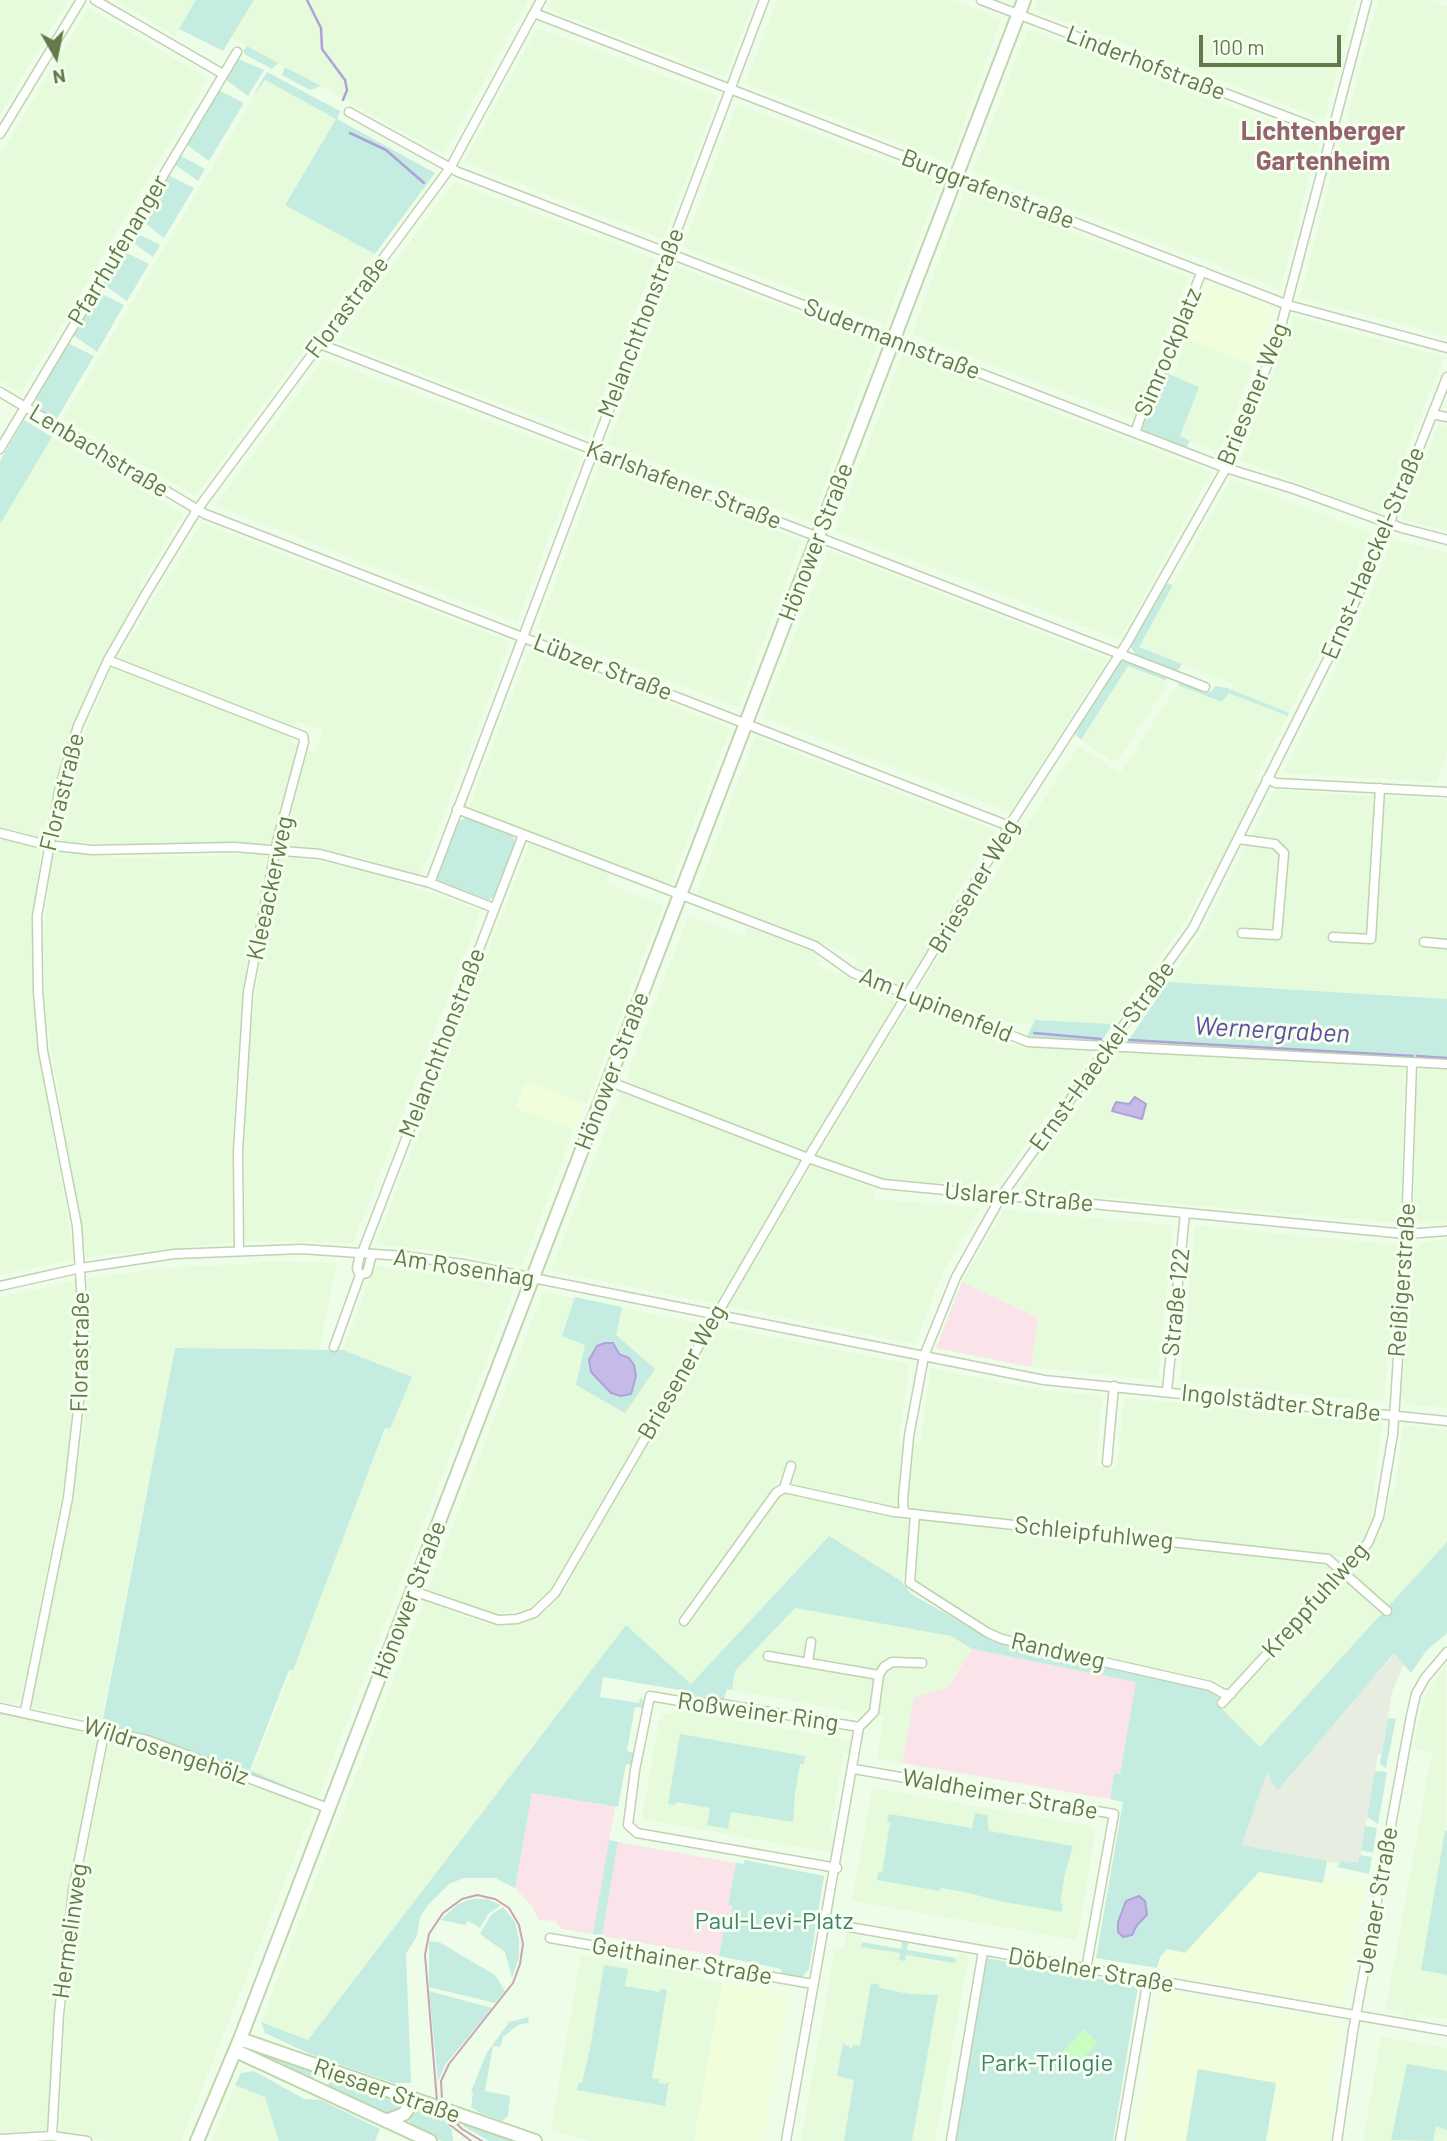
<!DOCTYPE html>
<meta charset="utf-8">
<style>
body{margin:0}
#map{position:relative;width:1447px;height:2141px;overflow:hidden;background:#eefde8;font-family:Barlow,sans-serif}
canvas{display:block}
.north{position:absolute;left:21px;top:21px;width:70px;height:70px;-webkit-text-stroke:5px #f4ffef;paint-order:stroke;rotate:171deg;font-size:19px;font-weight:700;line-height:28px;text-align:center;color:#64794a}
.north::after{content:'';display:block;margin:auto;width:24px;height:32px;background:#64794a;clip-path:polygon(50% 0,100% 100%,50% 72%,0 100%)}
.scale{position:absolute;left:1199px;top:35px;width:142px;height:32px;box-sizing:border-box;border:4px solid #64794a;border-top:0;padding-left:9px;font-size:21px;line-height:24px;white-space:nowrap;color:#64794a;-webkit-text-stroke:5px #f4ffef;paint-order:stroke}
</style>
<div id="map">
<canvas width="1447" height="2141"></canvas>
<div class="north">N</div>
<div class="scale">100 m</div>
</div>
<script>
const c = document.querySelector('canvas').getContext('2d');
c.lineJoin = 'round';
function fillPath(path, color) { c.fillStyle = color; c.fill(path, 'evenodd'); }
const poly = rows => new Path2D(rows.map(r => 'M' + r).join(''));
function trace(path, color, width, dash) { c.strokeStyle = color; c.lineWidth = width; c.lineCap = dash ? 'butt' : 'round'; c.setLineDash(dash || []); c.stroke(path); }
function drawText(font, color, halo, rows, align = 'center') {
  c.font = font + ' Barlow,sans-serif'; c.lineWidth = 6; c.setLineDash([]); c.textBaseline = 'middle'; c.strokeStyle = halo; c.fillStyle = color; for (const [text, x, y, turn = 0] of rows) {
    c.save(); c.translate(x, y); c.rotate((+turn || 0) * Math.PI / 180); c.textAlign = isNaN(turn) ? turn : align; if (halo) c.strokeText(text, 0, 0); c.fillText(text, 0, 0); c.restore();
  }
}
fillPath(poly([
 [0,0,68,0,0,114],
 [116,0,196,0,175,36],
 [254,0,528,0,444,154,232,38],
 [552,0,754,0,725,77,548,9],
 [777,0,952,0,1001,19,950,163,745,84],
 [1037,0,1356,0,1324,120,1034,9],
 [1378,0,1428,0,1447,7,1447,336,1300,297],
 [88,8,208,78,21,393,0,381,0,156],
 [541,29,717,96,663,239,464,162,536,31],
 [1028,29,1319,141,1280,289,973,172],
 [264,80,336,119,285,204,375,254,195,496,63,418],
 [737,104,941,182,885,324,683,247],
 [454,182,655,259,588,436,337,341],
 [965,191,1188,277,1134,419,912,334],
 [675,266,877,344,811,522,608,444],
 [1294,317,1444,357,1380,514,1240,460],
 [1187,339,1253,365,1220,452,1180,437,1173,377],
 [903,354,1211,472,1120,640,835,530],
 [324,359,580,456,517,622,215,505],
 [1438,427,1447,427,1447,530,1400,519],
 [52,437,183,514,138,589,143,591,110,649,83,705,57,777,43,838,0,827,0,524],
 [600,464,802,540,738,707,537,630],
 [1231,479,1371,533,1334,625,1289,713,1230,691,1234,684,1139,647],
 [202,523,510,642,420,876,353,855,282,844,308,750,315,752,323,731,297,721,294,726,118,658],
 [1392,540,1447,552,1447,752,1437,782,1283,773,1355,630],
 [828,550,1108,659,1010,812,763,717],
 [529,650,730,728,670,885,469,808],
 [1128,666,1168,684,1118,760,1113,762,1081,740],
 [112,668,290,736,289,742,298,745,271,843,121,846,54,840,75,756],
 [1178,685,1222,702,1229,693,1288,716,1254,782,1261,782,1213,876,1209,874,1186,920,1113,1024,1035,1020,1032,1024,995,1022,917,992,967,909,972,911,1078,746,1120,773],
 [755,737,997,831,951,903,956,905,906,988,854,968,858,957,696,895],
 [1274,790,1447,800,1447,999,1168,982,1203,932],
 [0,839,41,849,33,916,33,994,38,1046,75,1259,0,1275],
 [530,843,610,874,607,883,663,905,586,1105,526,1081,515,1107,574,1130,522,1266,440,1251,376,1244],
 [52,851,123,858,268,854,249,952,239,1037,233,1122,234,1242,86,1257,46,1019,43,943],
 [280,855,370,871,481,911,353,1243,245,1241,244,1123,250,1038,261,954],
 [689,915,744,936,748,927,820,955,816,965,900,998,807,1152,631,1084,627,1074],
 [911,1002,994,1034,994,1043,1096,1049,994,1188,876,1178,818,1156],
 [1121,1050,1404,1066,1401,1223,1019,1190],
 [1424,1067,1447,1068,1447,1223,1414,1223,1416,1073],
 [620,1092,801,1161,716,1304,551,1271],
 [812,1165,875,1189,874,1199,980,1208,942,1274,915,1344,728,1306],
 [1004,1210,1173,1225,1158,1380,1031,1367,1038,1318,962,1282],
 [1195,1226,1399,1245,1384,1402,1180,1382],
 [1447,1238,1447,1408,1407,1404,1401,1397,1415,1251,1422,1243],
 [269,1262,337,1263,319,1352,175,1348,101,1721,31,1707,84,1431,90,1347,88,1278,156,1269],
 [375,1266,515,1286,318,1797,252,1772,386,1428,390,1429,411,1377,343,1350],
 [76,1281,77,1378,70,1454,20,1705,0,1701,0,1297],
 [543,1292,704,1324,549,1592,526,1610,495,1614,428,1590],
 [716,1326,910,1364,898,1441,906,1443,899,1508,793,1485,793,1466,788,1465,764,1505,701,1592,698,1590,676,1620,687,1628,709,1598,706,1596,784,1492,912,1522,906,1573,901,1581,828,1536,691,1684,626,1625,308,2040,261,2022,424,1601,485,1624,503,1626,526,1623,547,1611,563,1592],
 [931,1368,1042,1390,1102,1396,1096,1466,1117,1468,1124,1398,1382,1423,1373,1494,1376,1495,1365,1543,1351,1558,1132,1534,1132,1529,1068,1522,1067,1527,910,1509,911,1498,906,1497,912,1444,920,1444],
 [1403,1426,1447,1430,1447,1542,1388,1607,1348,1571,1381,1534,1390,1497,1394,1496],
 [918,1519,1327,1564,1338,1573,1229,1691,1218,1681,997,1633,911,1580],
 [1343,1577,1383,1614,1260,1748,1222,1709],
 [794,1608,951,1636,972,1649,949,1686,914,1698,902,1763,877,1758,884,1717,732,1690,735,1671],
 [1446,1664,1447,2019,1418,2014,1416,2019,1402,2016,1402,2012,1386,2009,1432,1752,1417,1749,1414,1743,1425,1695],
 [679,1710,853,1741,851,1754,844,1753,829,1834,837,1836,834,1853,642,1819,658,1725,664,1715],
 [0,1713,99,1733,75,1852,59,1959,48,2130,0,2133],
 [116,1737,214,1769,314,1808,181,2141,107,2141,60,2131,65,2017,78,1907,108,1743],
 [872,1788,1091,1826,1095,1831,1077,1940,852,1901],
 [846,1934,862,1936,861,1943,956,1960,958,1953,969,1955,935,2141,801,2141,835,1949,843,1950],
 [581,1955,694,1974,694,1978,722,1983,694,2141,590,2141,551,2131],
 [1381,2037,1447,2048,1447,2141,1363,2141],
 [235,2085,265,2097,279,2141,212,2141]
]), '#e6fadc');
fillPath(poly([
 [1208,284,1274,310,1253,365,1187,339],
 [526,1081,585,1104,574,1130,515,1108],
 [1246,1865,1365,1885,1343,2004,1181,1976,1181,1973,1157,1968,1160,1957],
 [722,1983,789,1994,763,2141,694,2141],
 [1161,1992,1340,2023,1327,2096,1333,2097,1328,2141,1135,2141]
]), '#f0fedb');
fillPath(poly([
 [1395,1653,1405,1662,1392,1692,1382,1754,1378,1754,1359,1863,1337,1863,1242,1845,1267,1771,1277,1790,1316,1740]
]), '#e7eee1');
fillPath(poly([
 [962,1282,1038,1318,1031,1367,936,1348],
 [972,1649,1137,1682,1120,1775,1114,1774,1110,1799,902,1763,914,1698,949,1686],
 [532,1793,615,1807,593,1934,561,1929,556,1921,539,1920,532,1906,515,1888],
 [618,1842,736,1863,728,1905,733,1906,731,1914,727,1914,719,1956,602,1936]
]), '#fae4ea');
fillPath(poly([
 [196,0,254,0,223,51,179,29],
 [247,46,278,63,272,69,246,55,243,51],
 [238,59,264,70,248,96,225,79],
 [285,67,321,86,310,90,282,75],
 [267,72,340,111,337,119,435,173,375,254,285,205,336,119,265,80,251,98],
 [218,90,244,103,209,161,186,144],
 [179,155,205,169,198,181,174,164],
 [168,175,194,188,164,238,141,220],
 [134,232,160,245,153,257,129,240],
 [123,251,149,264,127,301,103,284],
 [98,292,124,305,97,352,73,335],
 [68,343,94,356,56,420,39,411,36,397],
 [1164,372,1199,387,1180,436,1190,441,1186,448,1140,430],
 [24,420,52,437,0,524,0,461],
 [1165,583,1173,585,1139,647,1182,664,1176,673,1135,654,1131,647],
 [1126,660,1165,675,1167,681,1128,666,1081,740,1073,732,1118,663],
 [1180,682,1211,692,1215,686,1227,688,1289,713,1288,716,1229,693,1222,702,1178,685],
 [467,817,511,834,514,839,515,844,495,896,489,900,438,881,437,875,457,822],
 [1168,982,1447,999,1447,1062,1126,1044],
 [1035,1020,1113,1024,1100,1043,1026,1038],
 [575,1297,622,1307,616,1335,655,1369,625,1413,576,1385,585,1345,562,1336],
 [175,1348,343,1350,412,1377,390,1429,385,1428,293,1670,289,1670,250,1770,317,1799,178,1746,102,1724],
 [829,1536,901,1581,911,1594,995,1641,1209,1689,1218,1698,1216,1703,1260,1747,1447,1542,1447,1633,1426,1651,1411,1673,1394,1653,1277,1791,1267,1772,1242,1845,1327,1861,1323,1883,1259,1872,1185,1953,1167,1949,1160,1957,1157,1968,1096,1958,1123,1802,1110,1799,1114,1774,1120,1774,1136,1682,972,1649,951,1636,795,1608,735,1671,732,1690,727,1689,724,1699,685,1699,686,1691,603,1677,600,1697,639,1703,640,1698,644,1701,643,1708,635,1707,627,1751,635,1753,633,1765,626,1764,618,1807,532,1793,515,1888,495,1878,464,1878,449,1884,428,1905,420,1917,417,1936,406,1954,411,2083,394,2083,312,2055,265,2033,261,2022,308,2040,626,1625,691,1684],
 [1388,1718,1396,1719,1386,1768,1380,1764],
 [680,1734,805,1756,804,1764,800,1764,795,1793,793,1822,731,1812,728,1829,707,1825,710,1808,676,1802,675,1805,668,1804],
 [1375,1771,1387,1772,1378,1824,1367,1817],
 [975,1813,987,1815,989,1831,1073,1846,1065,1873,1060,1903,1063,1904,1062,1912,999,1901,965,1892,941,1888,940,1891,877,1880,878,1872,882,1873,890,1823,887,1822,889,1814,972,1828],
 [1365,1826,1377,1828,1373,1853,1361,1850],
 [1445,1831,1447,1831,1447,1975,1421,1970],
 [609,1840,618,1842,602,1936,593,1934],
 [1360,1855,1372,1857,1369,1874,1337,1867,1341,1861,1358,1863],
 [745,1860,824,1876,809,1969,801,1978,781,1974,781,1969,719,1956,727,1913,731,1914,733,1906,728,1905,736,1863,744,1864],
 [471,1899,487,1899,501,1905,488,1914,480,1928,468,1921,465,1925,441,1920,458,1904],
 [503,1907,515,1922,519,1940,519,1957,512,1978,505,1952,480,1934,491,1915],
 [429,1941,439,1942,495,1975,505,1991,495,2003,429,1987],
 [862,1942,901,1949,902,1942,908,1943,907,1950,956,1958,955,1963,906,1955,905,1961,899,1960,900,1953,861,1947],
 [987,1958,1138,1986,1113,2141,956,2141],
 [604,1965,628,1969,625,1986,659,1992,660,1989,667,1990,652,2078,659,2079,659,2083,666,2084,669,2081,665,2106,577,2090,579,2083,582,2083,590,2049],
 [871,1983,879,1985,879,1988,909,1994,938,1995,912,2141,844,2141,854,2080,837,2076,843,2043,852,2049,853,2045,860,2046],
 [429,1991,492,2008,445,2065,438,2081],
 [529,2017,528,2023,518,2025,503,2037,500,2047,493,2046,485,2091,510,2096,508,2116,502,2121,480,2113,471,2107,473,2093,471,2092,486,2054,509,2022],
 [262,2052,320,2072,314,2076,314,2082,260,2056],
 [1407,2064,1447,2071,1447,2130,1436,2126,1433,2141,1391,2140],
 [1198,2069,1276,2083,1266,2141,1186,2141],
 [254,2071,304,2099,321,2100,380,2129,375,2141,279,2141,265,2097,235,2085,241,2073],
 [329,2081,379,2093,403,2102,405,2108,388,2113,328,2089],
 [416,2107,439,2113,452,2130,453,2141,442,2141,412,2129,409,2121],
 [466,2123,520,2141,489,2141,463,2126]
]), '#c5ece0');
fillPath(poly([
 [1084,2029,1098,2043,1074,2067,1060,2054]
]), '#c9fdc2');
const water = poly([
 [1135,1097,1146,1104,1142,1119,1112,1111,1116,1102,1129,1104,1135,1097],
 [605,1343,613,1343,619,1354,629,1358,634,1365,636,1376,631,1394,621,1396,611,1393,591,1372,589,1360,597,1346,605,1343],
 [1139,1896,1145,1901,1147,1915,1137,1925,1132,1935,1123,1937,1118,1932,1118,1922,1126,1901,1139,1896]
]);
fillPath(water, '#c6bbe8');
trace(water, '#afa1da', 2);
trace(poly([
 [307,0,321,28,322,49,345,80,347,90,343,100],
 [350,133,386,150,424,183],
 [977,1017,994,1024],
 [1034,1033,1101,1039],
 [1129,1040,1413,1056],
 [1417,1056,1447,1058]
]), '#afa1da', 2.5);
const street = poly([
 [95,0,223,74],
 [981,0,1311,126],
 [534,13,1288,305,1447,348],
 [349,112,458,172,1226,468,1294,489,1402,528,1447,540],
 [0,134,81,0],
 [320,344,1205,687],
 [0,392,205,514,1009,826],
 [1432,414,1447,417],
 [1135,433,1149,392,1165,365,1202,271],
 [0,449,237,52],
 [108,660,303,736,304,742,277,842,248,992,238,1151,239,1250],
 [1267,779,1276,783,1447,792],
 [457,809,815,946,853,973,1028,1042,1447,1064],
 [0,833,47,845,92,850,234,847,320,854,430,883,494,908],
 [1238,839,1275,844,1284,853,1277,935,1242,933],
 [430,883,764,0],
 [1333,937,1371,939,1380,788],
 [1424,942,1447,944],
 [608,1081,808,1158,883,1184,1406,1234,1447,1231],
 [360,1253,357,1269,360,1275],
 [362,1253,523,835],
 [0,1286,81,1268,174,1254,301,1249,404,1256,463,1264,1044,1380,1447,1421],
 [334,1347,360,1275,367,1273,372,1254],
 [1167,1391,1185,1213],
 [1107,1462,1114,1386],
 [784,1488,894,1512,1328,1559,1387,1611],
 [784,1488,791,1466],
 [904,1513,903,1499,909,1436,924,1356,956,1277,1002,1195,1193,928,1342,631,1389,524,1447,377],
 [915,1514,910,1583,988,1633,1002,1639,1210,1686,1224,1694,1231,1694],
 [413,1591,498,1620,517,1619,534,1613,555,1593,808,1158,1009,826,1127,643,1226,468,1277,341,1367,0],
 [684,1621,776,1493,784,1488],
 [768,1656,879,1675],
 [808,1662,811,1642],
 [1222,1703,1368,1543,1379,1517,1393,1434,1406,1234,1412,1063],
 [0,1708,147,1740,328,1808],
 [25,1711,68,1498,85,1349,77,1226,43,1051,38,991,37,916,60,786,78,726,108,660,147,592,197,510,450,168,541,0],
 [859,1727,874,1712,879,1675,884,1667,892,1662,922,1663],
 [854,1769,1114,1814,1086,1969],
 [837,1868,637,1833,628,1825,635,1770,650,1696,697,1704,716,1703,859,1727],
 [826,1923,1447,2031],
 [550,1938,813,1984],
 [52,2136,59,2014,73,1890,105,1729],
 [0,2139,52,2136,87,2141],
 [786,2141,859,1727],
 [951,2141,983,1951],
 [1120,2141,1148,1979],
 [1337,2141,1353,2031,1411,1716,1416,1694,1425,1678,1447,1652]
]);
const secondary = poly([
 [240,2039,535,2141],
 [236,2051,430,2141],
 [386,2121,404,2114,414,2100],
 [197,2141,240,2039,1024,0]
]);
trace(street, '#bfd3af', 11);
trace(secondary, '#bfd6ac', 16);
trace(street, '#fff', 8);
trace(secondary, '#fff', 12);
trace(poly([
 [471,2141,450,2125,437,2101,425,1955,429,1934,443,1913,462,1899,477,1895,495,1899,509,1908,519,1925,523,1944,520,1964,513,1983,449,2064,441,2081,442,2099,450,2116,462,2129,482,2141]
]), '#c8a5b2', 2);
drawText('24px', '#64794a', '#f4ffef', [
 ["Linderhofstraße",1146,63,21],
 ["Burggrafenstraße",988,189,21],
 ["Pfarrhufenanger",118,250,-59],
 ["Florastraße",347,307,-53],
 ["Melanchthonstraße",641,323,-69],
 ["Sudermannstraße",892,339,21],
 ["Simrockplatz",1168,352,-67],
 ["Briesener Weg",1253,394,-68],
 ["Lenbachstraße",99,451,31],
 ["Karlshafener Straße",684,485,21],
 ["Hönower Straße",816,542,-69],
 ["Ernst-Haeckel-Straße",1373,553,-67],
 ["Lübzer Straße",603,667,21],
 ["Florastraße",62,792,-76],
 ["Briesener Weg",974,886,-59],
 ["Kleeackerweg",270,888,-78],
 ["Am Lupinenfeld",936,1005,22],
 ["Melanchthonstraße",442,1043,-69],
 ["Ernst-Haeckel-Straße",1102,1056,-54],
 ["Hönower Straße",612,1071,-69],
 ["Uslarer Straße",1019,1197,5],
 ["Am Rosenhag",464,1268,9],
 ["Reißigerstraße",1402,1280,-86],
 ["Straße 122",1176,1302,-84],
 ["Florastraße",80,1352,-89],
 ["Briesener Weg",682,1372,-60],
 ["Ingolstädter Straße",1281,1403,6],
 ["Schleipfuhlweg",1094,1533,6],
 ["Hönower Straße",409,1600,-69],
 ["Kreppfuhlweg",1315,1600,-48],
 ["Randweg",1058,1651,13],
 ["Roßweiner Ring",758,1712,8],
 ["Wildrosengehölz",166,1751,18],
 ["Waldheimer Straße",1000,1794,10],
 ["Jenaer Straße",1377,1900,-80],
 ["Hermelinweg",70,1931,-82],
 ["Geithainer Straße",682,1961,10],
 ["Döbelner Straße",1091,1970,10],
 ["Riesaer Straße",387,2091,19]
]);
drawText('24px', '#427f72', '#f4ffef', [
 ["Paul-Levi-Platz",774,1921],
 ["Park-Trilogie",1047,2063]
]);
drawText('bold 26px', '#95626e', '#f4ffef', [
 ["Lichtenberger",1323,131],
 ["Gartenheim",1323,161]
]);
drawText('italic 26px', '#624ba2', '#f4ffef', [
 ["Wernergraben",1272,1030,3]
]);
</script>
